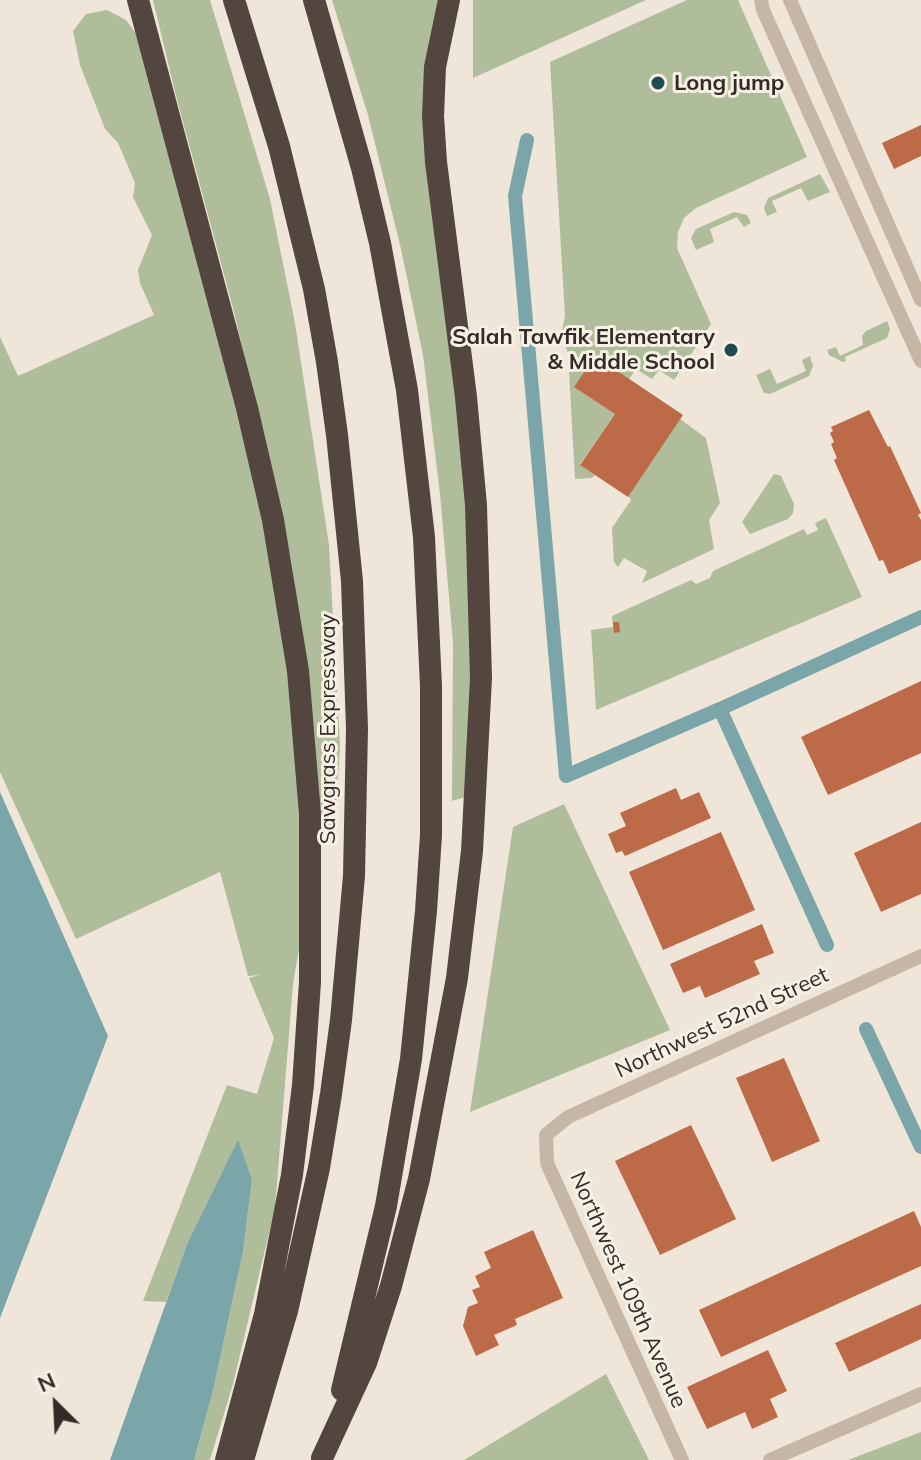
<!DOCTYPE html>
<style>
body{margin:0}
#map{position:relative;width:921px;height:1460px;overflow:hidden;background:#efe6d9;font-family:Mulish,sans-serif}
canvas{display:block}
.north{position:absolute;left:16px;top:1364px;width:80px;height:80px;-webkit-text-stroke:6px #f7f0e5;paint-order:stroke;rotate:336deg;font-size:22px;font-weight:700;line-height:32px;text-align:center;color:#332b27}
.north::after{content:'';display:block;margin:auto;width:28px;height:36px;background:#332b27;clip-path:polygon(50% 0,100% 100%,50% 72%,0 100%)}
</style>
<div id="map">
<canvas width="921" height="1460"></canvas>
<div class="north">N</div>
</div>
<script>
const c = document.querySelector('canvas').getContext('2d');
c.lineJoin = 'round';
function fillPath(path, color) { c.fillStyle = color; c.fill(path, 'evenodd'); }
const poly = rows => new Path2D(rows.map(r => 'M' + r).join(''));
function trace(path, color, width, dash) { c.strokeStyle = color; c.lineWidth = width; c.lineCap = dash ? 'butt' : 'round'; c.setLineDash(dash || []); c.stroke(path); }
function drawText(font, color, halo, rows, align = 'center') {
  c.font = font + ' Mulish,sans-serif'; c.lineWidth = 6; c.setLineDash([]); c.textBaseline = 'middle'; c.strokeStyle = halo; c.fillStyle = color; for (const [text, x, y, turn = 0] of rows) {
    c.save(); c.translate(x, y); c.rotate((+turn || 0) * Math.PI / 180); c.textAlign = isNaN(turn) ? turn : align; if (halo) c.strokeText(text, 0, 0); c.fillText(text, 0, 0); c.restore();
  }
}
fillPath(poly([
 [153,0,210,0,270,199,295,323,329,545,340,745,334,844,320,839,310,694,291,559,233,308,175,92],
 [332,0,446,0,432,62,471,506,472,795,452,801,453,643,440,494,423,355,401,249,368,115],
 [473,0,646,0,473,78],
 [687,0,738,0,807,157,696,208,684,218,678,232,677,248,711,324,674,380,659,370,652,379,636,369,629,379,595,357,575,387,615,414,580,464,595,475,592,478,575,479,568,353,561,335,565,316,550,62],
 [107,10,126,20,140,39,266,520,298,729,303,925,293,984,275,1208,233,1384,210,1460,194,1460,213,1391,243,1252,252,1179,238,1141,187,1244,166,1302,143,1301,227,1085,257,1094,274,1038,249,978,259,975,248,976,220,872,76,939,0,772,0,337,18,376,154,315,140,283,138,270,152,235,133,197,135,183,118,143,105,129,80,65,73,31,86,14],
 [820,174,830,192,808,201,801,188,772,201,777,212,767,216,764,208,768,198],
 [734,212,747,215,751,223,744,227,737,217,710,229,714,242,696,250,691,238,696,229],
 [887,321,890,329,887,338,845,357,846,361,843,362,829,355,827,350,836,347,840,356,863,345,862,336,866,331],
 [810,356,813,366,809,376,770,394,764,393,756,375,770,369,777,384,806,371,802,360],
 [680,419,706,438,720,503,709,520,714,549,642,583,647,571,624,558,618,567,614,562,612,528,631,500,628,496],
 [774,474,781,476,794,504,793,513,788,519,750,534,742,522],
 [826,518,862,597,596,710,591,630,613,627,612,616,691,580,696,584,710,578,713,571,804,529,807,535,818,530,815,523],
 [564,804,670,1030,470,1112,513,827],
 [606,1374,649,1460,464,1460],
 [921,1432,921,1460,848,1460]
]), '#b0bd9b');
fillPath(poly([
 [0,792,108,1036,0,1318],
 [238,1140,252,1179,243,1252,213,1391,194,1460,110,1460,187,1244]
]), '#7aa6aa');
trace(poly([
 [527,140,515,196,566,776,720,709,827,945],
 [720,709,921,617],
 [866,1029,921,1147]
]), '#7aa6aa', 14);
fillPath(poly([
 [921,125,921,156,894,169,882,143],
 [595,356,683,415,628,497,580,465,615,414,574,387],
 [869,410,888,447,890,446,921,513,918,515,921,520,921,560,889,574,883,560,879,561,834,460,837,458,831,444,834,442,830,433,833,431,831,427],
 [613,622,619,622,620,632,614,633],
 [921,681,921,753,828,795,801,737],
 [676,788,681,800,699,792,711,818,625,856,622,851,616,853,608,834,626,826,620,813],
 [921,822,921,894,881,912,854,853],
 [721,832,755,910,663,950,629,872],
 [762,924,774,953,754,961,760,974,705,998,700,986,683,993,670,964],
 [784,1058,820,1141,772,1162,736,1078],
 [691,1125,736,1219,660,1255,615,1161],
 [914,1211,921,1227,921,1266,721,1357,699,1310],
 [533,1230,563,1298,515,1319,517,1325,494,1335,499,1345,476,1356,463,1326,468,1307,478,1303,472,1290,480,1287,475,1276,491,1268,484,1252],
 [921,1304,921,1339,849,1372,835,1343],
 [768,1350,787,1391,770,1399,778,1417,752,1429,745,1412,707,1429,687,1387]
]), '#bd6a49');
trace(poly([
 [761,0,763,10,921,361],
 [790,0,921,300],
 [682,1460,547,1163,546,1135,568,1117,921,956],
 [770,1460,921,1394]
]), '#c6b6a6', 14);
trace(poly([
 [138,0,247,408,273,520,298,671,310,814,310,982,303,1085,292,1175,265,1314,226,1460],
 [234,0,279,146,314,289,327,362,337,435,352,581,357,729,354,876,341,1020,331,1094,319,1168,287,1311,243,1460],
 [314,0,362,168,380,243,407,390,424,537,431,686,431,835,426,911,411,1059,386,1206,342,1390],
 [322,1458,366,1363,391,1286,419,1179,457,978,472,851,481,678,476,505,466,397,436,162,433,116,435,67,449,0]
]), '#53463e', 22);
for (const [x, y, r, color] of [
 [658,83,8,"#1f4c51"],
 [731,350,8,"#1f4c51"]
]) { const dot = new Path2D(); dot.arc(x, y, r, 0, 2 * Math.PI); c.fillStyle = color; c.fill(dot); trace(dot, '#f7f0e5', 3); }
drawText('bold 22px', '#332b27', '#f7f0e5', [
 ["Long jump",674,83],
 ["Salah Tawfik Elementary",715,337,"right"],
 ["& Middle School",715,362,"right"]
], 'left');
drawText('22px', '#332b27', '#f7f0e5', [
 ["Sawgrass Expressway",328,729,-90],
 ["Northwest 52nd Street",722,1023,-25],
 ["Northwest 109th Avenue",628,1290,66]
]);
</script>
